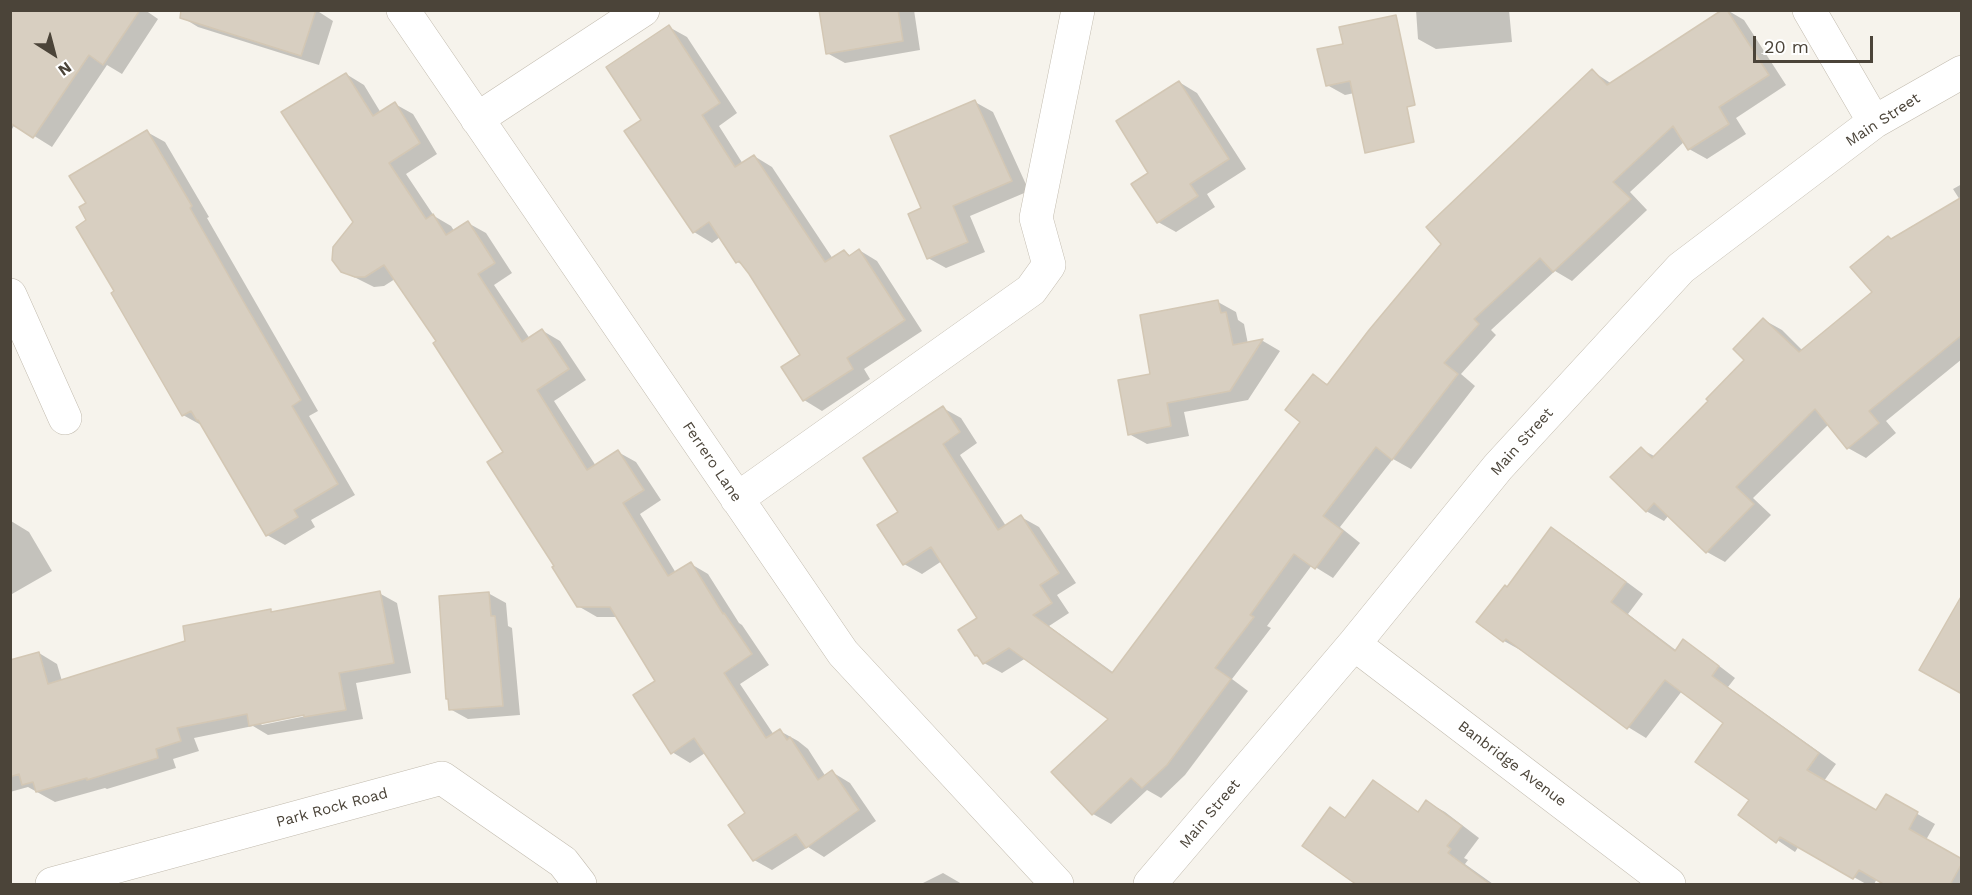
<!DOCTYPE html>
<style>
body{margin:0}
#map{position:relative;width:1972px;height:895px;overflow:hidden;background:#f6f3ec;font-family:"Work Sans",sans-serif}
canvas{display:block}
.frame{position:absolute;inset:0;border:12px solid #4b4439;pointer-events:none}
.north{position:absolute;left:24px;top:24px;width:60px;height:60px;-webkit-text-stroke:4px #fff;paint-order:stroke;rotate:144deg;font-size:16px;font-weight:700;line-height:24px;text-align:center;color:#4b4439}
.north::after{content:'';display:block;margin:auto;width:21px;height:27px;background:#4b4439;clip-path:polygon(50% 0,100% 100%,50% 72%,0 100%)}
.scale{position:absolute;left:1753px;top:36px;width:120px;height:27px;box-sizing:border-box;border:3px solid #4b4439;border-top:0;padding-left:8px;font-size:18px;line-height:21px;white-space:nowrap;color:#4b4439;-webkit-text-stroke:4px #fff;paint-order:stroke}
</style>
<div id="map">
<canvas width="1972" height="895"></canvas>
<div class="frame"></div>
<div class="north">N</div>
<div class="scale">20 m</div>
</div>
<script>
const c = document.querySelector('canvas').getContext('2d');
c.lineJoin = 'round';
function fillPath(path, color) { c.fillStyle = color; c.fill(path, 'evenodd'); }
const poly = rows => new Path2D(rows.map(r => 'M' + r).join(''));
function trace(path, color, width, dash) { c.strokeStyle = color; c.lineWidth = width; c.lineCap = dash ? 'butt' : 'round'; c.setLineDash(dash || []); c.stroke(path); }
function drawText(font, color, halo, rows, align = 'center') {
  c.font = font + ' "Work Sans",sans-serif'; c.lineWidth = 4.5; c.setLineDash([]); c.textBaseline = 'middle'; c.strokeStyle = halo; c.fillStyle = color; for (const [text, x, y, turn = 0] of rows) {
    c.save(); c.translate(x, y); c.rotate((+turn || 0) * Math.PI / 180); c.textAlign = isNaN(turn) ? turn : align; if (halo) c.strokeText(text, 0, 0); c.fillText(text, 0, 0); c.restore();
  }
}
fillPath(poly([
 [11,10,145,10,158,19,122,74,107,65,52,147,15,124,12,129,10,128],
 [182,10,316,10,333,21,319,65,198,27,180,16],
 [818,10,914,10,920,50,845,63,827,53,821,12],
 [1416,10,1509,10,1512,42,1436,49,1418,39],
 [1727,10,1744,20,1786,85,1736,118,1746,134,1707,159,1689,149,1685,141,1630,192,1647,210,1572,281,1555,271,1491,330,1496,335,1461,374,1475,386,1411,469,1393,459,1340,527,1360,543,1333,578,1312,565,1267,626,1271,628,1232,679,1248,691,1185,775,1161,798,1147,790,1111,824,1093,814,1110,719,1026,658,1002,673,984,663,976,655,961,630,979,618,942,561,922,574,904,564,900,512,943,408,961,418,977,443,960,455,1006,526,1021,517,1039,527,1076,583,1057,595,1069,613,1049,626,1114,673,1303,422,1313,376,1329,385,1592,71,1612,84],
 [669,27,687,37,737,113,719,126,743,164,754,156,772,167,833,259,844,251,851,256,859,250,877,261,922,331,864,369,870,379,822,411,804,400,803,355,745,266,737,262,720,237,712,243,694,232,626,131,643,120],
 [1319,50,1383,87,1345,95,1327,85],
 [346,74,364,85,381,113,395,104,413,114,437,154,406,174,434,216,451,226,455,232,468,223,486,233,512,273,494,285,530,339,543,331,560,341,586,380,554,401,596,466,618,452,636,462,661,500,640,514,676,573,691,564,708,574,739,623,742,625,769,665,740,684,774,735,780,731,798,741,808,749,826,777,832,772,850,783,876,821,824,857,808,847,772,870,754,860,747,813,705,753,690,763,672,752,657,681,618,617,597,617,578,606,556,566,505,452,438,342,395,279,384,286,374,287,342,271,354,222],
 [1179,82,1197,93,1246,169,1207,194,1215,207,1176,232,1158,222,1151,174],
 [975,102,993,112,1029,191,970,216,985,252,946,268,928,258,923,209],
 [147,132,165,142,209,217,207,218,318,411,309,416,355,495,311,520,315,527,285,545,267,535,203,424,201,425,183,415,116,292,88,221,88,203],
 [1962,184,1962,359,1886,421,1896,433,1866,458,1848,448,1829,424,1753,498,1771,515,1725,562,1707,552,1669,515,1664,521,1646,511,1641,449,1656,457,1711,401,1747,360,1764,320,1782,330,1803,351,1874,292,1892,240,1960,200,1953,189],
 [1218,302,1236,312,1238,320,1244,324,1248,344,1263,341,1280,351,1248,400,1184,412,1189,436,1147,444,1129,434,1152,375],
 [11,521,29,532,52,571,12,594],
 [1552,529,1570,540,1643,594,1628,614,1677,651,1683,641,1701,652,1735,678,1728,687,1836,764,1824,781,1877,812,1886,796,1935,824,1926,840,1962,860,1962,884,1887,884,1877,879,1874,884,1866,884,1799,846,1795,852,1740,815,1751,800,1725,722,1682,691,1646,738,1628,727,1524,649,1522,651,1504,641,1479,622,1507,589],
 [379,593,397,603,411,673,356,683,363,719,268,735,253,726,194,738,199,751,173,759,176,768,107,789,105,788,55,802,28,787,10,792,10,674,39,653,57,664,62,681,187,642,271,611,274,613],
 [311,712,311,715,262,725,259,722],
 [488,593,506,603,508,626,512,628,520,715,468,719,450,709],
 [1374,782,1419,813,1427,802,1445,812,1479,838,1464,858,1468,860,1465,864,1493,884,1359,884,1331,809,1347,819],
 [943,873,962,884,921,884]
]), '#0003');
const building = poly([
 [10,10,140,10,103,65,89,55,33,138,10,123,10,10],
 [181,10,316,10,301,56,180,18,181,10],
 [819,10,898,10,903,41,826,54,819,10],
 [1722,10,1727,10,1769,75,1719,107,1729,124,1688,150,1673,126,1613,182,1631,199,1553,272,1540,258,1474,319,1479,324,1444,363,1458,374,1392,460,1376,447,1323,516,1343,531,1315,569,1294,554,1250,615,1254,617,1215,668,1231,679,1167,765,1142,788,1131,778,1092,815,1051,772,1108,719,1009,648,983,664,977,655,975,656,958,630,977,618,931,547,903,565,877,525,898,512,863,458,943,406,960,432,943,444,998,530,1021,515,1059,573,1040,585,1052,603,1033,615,1112,673,1300,422,1285,410,1313,374,1327,385,1369,330,1441,244,1426,227,1592,69,1607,85,1722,10],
 [1396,15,1415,105,1407,107,1414,142,1365,153,1350,81,1326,86,1317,49,1343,44,1339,27,1396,15],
 [669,25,720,103,702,115,735,167,754,155,825,262,844,250,849,256,859,249,905,320,847,358,853,369,803,401,781,367,800,355,749,274,739,261,736,263,709,222,693,233,624,131,641,120,606,67,669,25],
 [346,73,373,116,395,102,420,143,389,163,426,219,433,214,446,235,468,221,495,263,478,274,522,342,542,329,569,369,537,390,587,470,618,450,644,490,623,503,668,576,691,562,723,614,724,613,752,654,724,673,766,738,780,729,787,740,790,737,818,780,832,770,859,810,806,848,796,834,753,861,728,825,745,813,694,738,671,754,633,695,655,681,610,607,577,607,552,567,554,566,487,462,503,452,433,343,436,341,384,265,365,277,355,277,341,272,332,260,333,247,353,222,281,112,346,73],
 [1179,81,1229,159,1190,184,1198,196,1157,223,1131,184,1148,173,1116,121,1179,81],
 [975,100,1012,181,953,206,968,242,927,259,908,214,921,208,890,136,975,100],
 [147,130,192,206,190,208,246,306,301,400,292,406,338,484,294,510,298,517,266,536,198,420,197,421,191,411,182,416,111,293,114,291,76,227,86,220,79,207,86,203,69,176,147,130],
 [1962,197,1962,335,1869,411,1879,423,1847,449,1815,409,1736,487,1754,504,1706,553,1654,503,1646,512,1610,477,1641,447,1652,458,1708,401,1706,399,1744,360,1733,349,1763,318,1799,352,1872,292,1850,267,1888,236,1891,239,1962,197],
 [1218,300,1221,313,1226,312,1233,345,1263,339,1230,391,1167,403,1171,426,1128,435,1118,380,1150,374,1140,315,1218,300],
 [1551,527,1626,582,1611,602,1675,651,1683,639,1719,666,1712,676,1819,753,1807,770,1876,810,1886,794,1918,812,1909,829,1962,859,1962,863,1950,885,1885,885,1859,870,1853,879,1780,837,1776,843,1738,815,1749,800,1695,762,1723,723,1665,680,1627,729,1506,639,1503,642,1476,622,1505,585,1507,587,1551,527],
 [380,591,394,663,339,673,346,710,304,717,304,715,249,726,247,714,177,728,181,741,156,749,158,758,87,780,87,778,36,792,33,782,22,785,19,774,10,777,10,660,39,652,48,684,185,641,183,626,271,609,271,612,380,591],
 [489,592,491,616,495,616,503,706,449,710,448,699,446,699,439,596,489,592],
 [1962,595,1962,694,1919,670,1962,595],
 [1373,780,1418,812,1426,800,1462,826,1447,846,1451,849,1448,853,1491,885,1357,885,1302,846,1330,807,1345,818,1373,780]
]);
fillPath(building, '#d8cfc1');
trace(building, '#d3c7b4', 1.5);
const minor = poly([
 [403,10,843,653,1057,884],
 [1809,10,1874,122],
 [477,119,643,10],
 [10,295,65,418],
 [737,499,1031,290,1049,265,1036,218,1078,10],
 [1354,644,1669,884],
 [52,884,442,778,563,862,580,884],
 [1150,884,1354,644,1498,467,1681,268,1874,122,1962,72]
]);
trace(minor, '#c2bbae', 34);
trace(minor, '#fff', 33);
drawText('15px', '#4b4439', '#fff', [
 ["Main Street",1883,120,-33],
 ["Main Street",1522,442,-48],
 ["Ferrero Lane",712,462,56],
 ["Banbridge Avenue",1512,764,37],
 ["Park Rock Road",332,808,-15],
 ["Main Street",1210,814,-50]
]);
</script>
